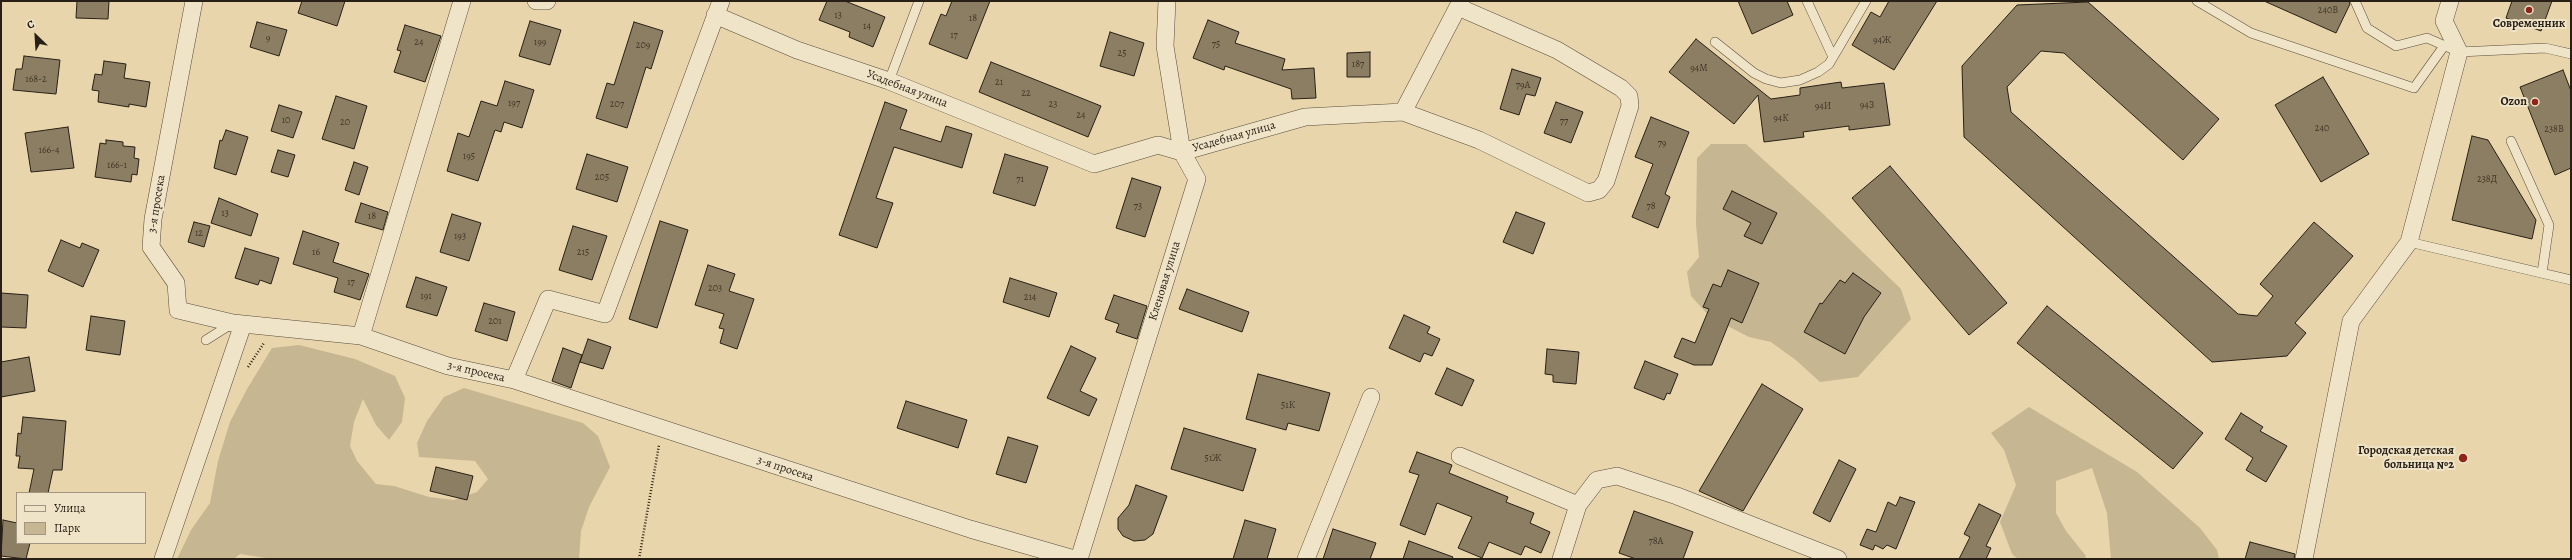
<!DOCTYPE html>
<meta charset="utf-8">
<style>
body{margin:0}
#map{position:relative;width:2572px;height:560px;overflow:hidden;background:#e8d5ab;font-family:Alegreya,serif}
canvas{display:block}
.frame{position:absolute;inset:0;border:2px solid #282016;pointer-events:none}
.legend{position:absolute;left:16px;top:492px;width:130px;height:52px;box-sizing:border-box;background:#f0e4c8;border:1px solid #a09681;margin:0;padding:5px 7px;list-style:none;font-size:12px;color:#282016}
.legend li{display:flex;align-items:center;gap:8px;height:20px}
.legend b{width:20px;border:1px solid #a09681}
.north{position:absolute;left:16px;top:16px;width:40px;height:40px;-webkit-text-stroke:3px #f0e4c8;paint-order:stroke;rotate:335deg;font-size:11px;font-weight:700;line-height:16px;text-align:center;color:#282016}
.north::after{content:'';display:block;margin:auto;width:14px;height:18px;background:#282016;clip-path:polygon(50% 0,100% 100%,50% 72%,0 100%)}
</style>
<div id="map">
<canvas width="2572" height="560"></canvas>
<div class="frame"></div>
<ul class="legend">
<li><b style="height:5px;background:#f0e4c8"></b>Улица</li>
<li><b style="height:11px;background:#c7b692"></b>Парк</li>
</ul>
<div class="north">С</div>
</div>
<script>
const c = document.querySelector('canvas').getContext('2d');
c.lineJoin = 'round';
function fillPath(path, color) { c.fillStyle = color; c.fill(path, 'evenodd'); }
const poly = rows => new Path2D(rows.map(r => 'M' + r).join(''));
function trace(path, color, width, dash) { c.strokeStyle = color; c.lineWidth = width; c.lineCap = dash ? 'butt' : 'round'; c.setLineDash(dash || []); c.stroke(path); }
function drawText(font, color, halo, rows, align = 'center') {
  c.font = font + ' Alegreya,serif'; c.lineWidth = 4; c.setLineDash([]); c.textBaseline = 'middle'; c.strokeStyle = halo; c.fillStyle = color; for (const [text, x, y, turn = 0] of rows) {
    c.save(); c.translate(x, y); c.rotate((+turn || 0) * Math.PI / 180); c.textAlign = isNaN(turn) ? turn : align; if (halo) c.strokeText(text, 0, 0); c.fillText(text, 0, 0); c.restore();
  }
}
fillPath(poly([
 [1711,144,1746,144,1819,210,1901,289,1911,319,1858,377,1820,382,1797,361,1771,342,1749,337,1710,317,1691,296,1687,272,1699,257,1696,224,1697,158],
 [299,345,355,359,395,376,405,398,402,422,389,440,376,425,363,399,354,422,350,446,357,461,376,484,394,486,429,497,454,500,477,492,488,479,475,461,419,457,417,443,427,421,444,397,464,388,583,423,598,436,610,467,589,507,581,531,579,559,272,559,240,554,234,559,177,559,191,530,210,503,218,461,230,422,247,389,272,348],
 [2029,407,2137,472,2200,528,2217,550,2219,559,2111,559,2107,513,2092,468,2056,481,2056,513,2066,531,2086,556,2085,559,2018,559,2012,554,2000,522,2016,485,2004,450,1991,433]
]), '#c7b692');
const building = poly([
 [77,1,109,1,108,19,76,18,77,1],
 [302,1,345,1,337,26,298,13,302,1],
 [827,1,845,1,885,17,873,47,849,37,850,32,819,20,827,1],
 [952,1,990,1,967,59,929,44,941,14,946,16,952,1],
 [1738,1,1787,1,1793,15,1752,34,1738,1],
 [1889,1,1937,1,1894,70,1852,45,1871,12,1880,17,1889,1],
 [2264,1,2349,1,2350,4,2336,33,2264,1],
 [2512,1,2552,1,2541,31,2506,18,2512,1],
 [2088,2,2219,119,2183,160,2064,53,2041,51,2007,87,2011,112,2238,314,2257,316,2273,296,2260,284,2314,222,2353,256,2295,323,2306,333,2287,356,2212,362,1964,137,1962,66,2017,5,2088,2],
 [1208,20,1239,32,1235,43,1285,59,1282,70,1314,68,1316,98,1292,99,1291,89,1225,66,1224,70,1193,58,1208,20],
 [530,21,561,30,550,65,519,56,530,21],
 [257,22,287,30,279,56,250,47,257,22],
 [634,22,663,31,651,69,646,67,627,128,596,118,607,83,614,85,634,22],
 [405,25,441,36,425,82,394,72,401,51,397,50,405,25],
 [1110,32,1144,43,1134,76,1100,66,1110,32],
 [1696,39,1771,99,1800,95,1800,88,1841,82,1842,88,1884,83,1890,125,1849,130,1849,126,1803,132,1804,137,1764,142,1758,95,1734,124,1669,72,1696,39],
 [1370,52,1370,77,1347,77,1347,53,1370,52],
 [24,56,60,60,56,94,13,90,16,69,22,69,24,56],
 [104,61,126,64,124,78,150,82,146,107,129,104,129,107,98,102,99,91,92,90,95,74,102,75,104,61],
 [991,62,1101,106,1088,137,979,92,991,62],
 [1512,69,1541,78,1535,96,1526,94,1519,115,1500,109,1512,69],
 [2563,70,2571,91,2571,168,2555,175,2520,87,2563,70],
 [2323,77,2369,154,2321,182,2275,105,2323,77],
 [505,81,534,90,522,128,504,122,501,132,495,130,478,181,447,171,458,133,469,137,481,101,497,106,505,81],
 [336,96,367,106,354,149,322,139,336,96],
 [885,102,907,110,900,129,941,142,946,126,972,134,962,168,894,147,876,198,893,203,877,248,839,235,885,102],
 [1556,102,1583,112,1571,143,1544,133,1556,102],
 [279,105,302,112,293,138,271,131,279,105],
 [1651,117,1689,132,1665,194,1670,197,1658,228,1632,217,1653,164,1635,157,1651,117],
 [68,127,74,168,31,172,25,133,68,127],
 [226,130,248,137,236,175,214,168,220,140,222,141,226,130],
 [2472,136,2488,140,2536,220,2532,239,2452,220,2472,136],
 [106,140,123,142,123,146,135,147,134,158,139,159,137,175,132,174,131,182,95,177,100,143,106,144,106,140],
 [278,150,295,155,288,177,271,172,278,150],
 [587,154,628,167,617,202,576,189,587,154],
 [1005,154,1048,167,1035,206,993,193,1005,154],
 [354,162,368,167,359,195,345,190,354,162],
 [1890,166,2007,303,1969,335,1852,198,1890,166],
 [1132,178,1161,187,1145,237,1116,228,1132,178],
 [1732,191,1777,213,1762,244,1744,236,1751,223,1723,209,1732,191],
 [219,198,258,214,251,236,211,223,219,198],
 [361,203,388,212,383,230,355,222,361,203],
 [1516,212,1545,223,1533,254,1503,242,1516,212],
 [452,214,481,223,469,261,440,252,452,214],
 [660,221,688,230,657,328,629,319,660,221],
 [194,222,210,226,204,247,188,242,194,222],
 [573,226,607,236,592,280,559,270,573,226],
 [303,231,339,243,333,262,369,274,360,300,334,292,338,278,293,264,303,231],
 [61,240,80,248,82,243,99,250,83,287,48,271,61,240],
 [245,248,279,258,271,284,260,280,258,285,235,278,245,248],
 [708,265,735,274,729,291,754,299,737,349,720,343,724,329,719,328,724,314,695,305,708,265],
 [1728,270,1759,283,1742,323,1731,318,1712,365,1694,365,1674,357,1682,338,1695,343,1709,309,1703,307,1713,284,1721,287,1728,270],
 [1853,273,1881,293,1864,317,1845,354,1804,332,1820,303,1822,304,1840,280,1845,283,1853,273],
 [416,277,447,287,437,316,406,307,416,277],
 [1010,278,1057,293,1049,317,1003,302,1010,278],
 [1187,289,1249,312,1242,332,1179,309,1187,289],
 [1,293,28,295,26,328,1,327,1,293],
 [1114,295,1147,306,1137,339,1116,332,1119,324,1105,319,1114,295],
 [484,303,515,312,507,341,475,331,484,303],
 [2047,306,2203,433,2173,469,2017,343,2047,306],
 [1404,315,1430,327,1427,333,1440,339,1432,356,1424,353,1420,362,1389,348,1404,315],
 [91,316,125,321,120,355,86,350,91,316],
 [588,339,611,347,603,369,580,362,588,339],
 [1071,346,1096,358,1080,391,1097,399,1089,416,1047,398,1071,346],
 [563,348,582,355,571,388,552,381,563,348],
 [1547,349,1579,352,1576,384,1553,382,1553,375,1545,374,1547,349],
 [29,357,35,391,1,397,1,362,29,357],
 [1645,361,1678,374,1670,394,1667,393,1664,400,1634,388,1645,361],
 [1447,368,1474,380,1462,406,1435,394,1447,368],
 [1258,374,1330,393,1319,431,1288,423,1286,430,1246,419,1258,374],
 [1762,384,1803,409,1743,511,1699,491,1762,384],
 [906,401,967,420,958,448,897,428,906,401],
 [2241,413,2263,427,2260,431,2287,446,2266,482,2246,470,2253,458,2225,439,2241,413],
 [23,417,66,421,62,470,53,470,48,493,29,493,34,469,18,468,20,456,16,456,18,433,21,434,23,417],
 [1184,428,1256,449,1243,491,1171,469,1184,428],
 [1008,437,1038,446,1026,483,996,474,1008,437],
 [1417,452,1452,465,1449,473,1508,497,1506,502,1534,513,1530,523,1550,532,1541,553,1525,546,1521,555,1489,542,1482,558,1458,548,1472,517,1437,503,1425,535,1400,525,1419,475,1409,472,1417,452],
 [1839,460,1856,469,1830,522,1813,513,1839,460],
 [436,467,473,476,467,500,430,491,436,467],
 [1136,485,1167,496,1153,534,1145,540,1134,541,1123,536,1118,529,1118,518,1129,505,1136,485],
 [1900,497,1915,502,1896,549,1887,545,1883,549,1875,545,1873,550,1860,545,1867,529,1876,532,1888,502,1896,506,1900,497],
 [1979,504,2001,515,1986,546,1991,548,1986,559,1959,559,1970,537,1964,534,1979,504],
 [1634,511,1693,532,1683,559,1636,559,1619,553,1634,511],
 [3,520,17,523,17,543,30,543,26,559,1,556,3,520],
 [1245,520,1276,529,1267,559,1233,559,1245,520],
 [1333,529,1376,543,1370,559,1323,559,1333,529],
 [1409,541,1453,557,1452,559,1403,559,1409,541],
 [2250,542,2295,554,2294,559,2245,559,2250,542]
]);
fillPath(building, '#8c7e63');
trace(building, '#282016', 1);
const lane = poly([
 [1807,1,1833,57],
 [2197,1,2251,33,2414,88,2444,46],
 [2355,1,2367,28,2396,46,2427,38,2459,52,2545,48,2571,54],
 [1715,42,1754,73,1766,79,1781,83,1800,80,1818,72,1829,64,1866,1],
 [889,81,919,1],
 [2511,141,2549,225,2542,273],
 [2409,242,2571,280],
 [206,340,233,323]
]);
const street = poly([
 [194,1,153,219,151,247,176,283,178,310,233,323,361,336,448,366,514,380,970,529,1074,559],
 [536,1,547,1],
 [715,15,797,50,889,81,1094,164,1158,145,1182,152,1305,117,1403,112,1479,140,1588,193,1599,190,1606,181,1630,106,1629,96,1621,88,1557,50,1458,7],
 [1403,112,1461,1],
 [361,336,462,1],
 [514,380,548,299,605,314,721,1],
 [1460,456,1578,505],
 [163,559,243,324],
 [1079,559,1197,179,1182,152,1165,46,1167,1],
 [1306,559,1371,397],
 [1561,559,1578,505,1597,480,1617,476,1677,496,1838,559],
 [2304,559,2351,321,2409,242,2459,52,2444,21,2450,1]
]);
trace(lane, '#584d3b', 10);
trace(street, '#584d3b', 18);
trace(poly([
 [248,367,264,343],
 [639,559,659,445]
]), '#282016', 2.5, [1, 2]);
trace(lane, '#f0e4c8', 9);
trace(street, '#f0e4c8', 17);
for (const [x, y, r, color] of [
 [2529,10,4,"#8f2418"],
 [2535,102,4,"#8f2418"],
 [2463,458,5,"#8f2418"]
]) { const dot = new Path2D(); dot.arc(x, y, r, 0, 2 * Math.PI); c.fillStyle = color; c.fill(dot); trace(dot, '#f0e4c8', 1.5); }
drawText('10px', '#413829', null, [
 ["240В",2328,11],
 ["13",838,16],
 ["18",973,19],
 ["14",867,27],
 ["17",954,36],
 ["9",268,39],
 ["94Ж",1882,41],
 ["24",419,43],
 ["199",540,43],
 ["75",1216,45],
 ["209",643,46],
 ["25",1122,54],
 ["187",1358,65],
 ["94М",1699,69],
 ["168-2",36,80],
 ["21",999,83],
 ["79А",1523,86],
 ["22",1026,94],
 ["197",514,104],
 ["207",617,105],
 ["23",1053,105],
 ["94З",1867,106],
 ["94И",1823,107],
 ["24",1081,116],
 ["94К",1781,119],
 ["10",286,121],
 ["77",1564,122],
 ["20",345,123],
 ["240",2322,129],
 ["238В",2554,130],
 ["79",1662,144],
 ["166-4",49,151],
 ["195",469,157],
 ["166-1",117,166],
 ["205",602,178],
 ["71",1020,180],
 ["238Д",2487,180],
 ["73",1138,207],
 ["78",1651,207],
 ["13",225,214],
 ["18",372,217],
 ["12",199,234],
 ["193",460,237],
 ["16",316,253],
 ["215",583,253],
 ["17",351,283],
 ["203",715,289],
 ["191",426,297],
 ["214",1030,298],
 ["201",495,322],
 ["51К",1288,406],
 ["51Ж",1213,459],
 ["78А",1656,542]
]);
drawText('bold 12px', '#282016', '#f0e4c8', [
 ["Современник",2529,24,"center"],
 ["Ozon",2527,102],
 ["Городская детская",2454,451],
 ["больница №2",2454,465]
], 'right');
drawText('12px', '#282016', '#f0e4c8', [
 ["Усадебная улица",907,89,21],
 ["Усадебная улица",1234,137,-16],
 ["3-я просека",157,204,-81],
 ["Кленовая улица",1165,281,-73],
 ["3-я просека",476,372,13],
 ["3-я просека",785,469,18]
]);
</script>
